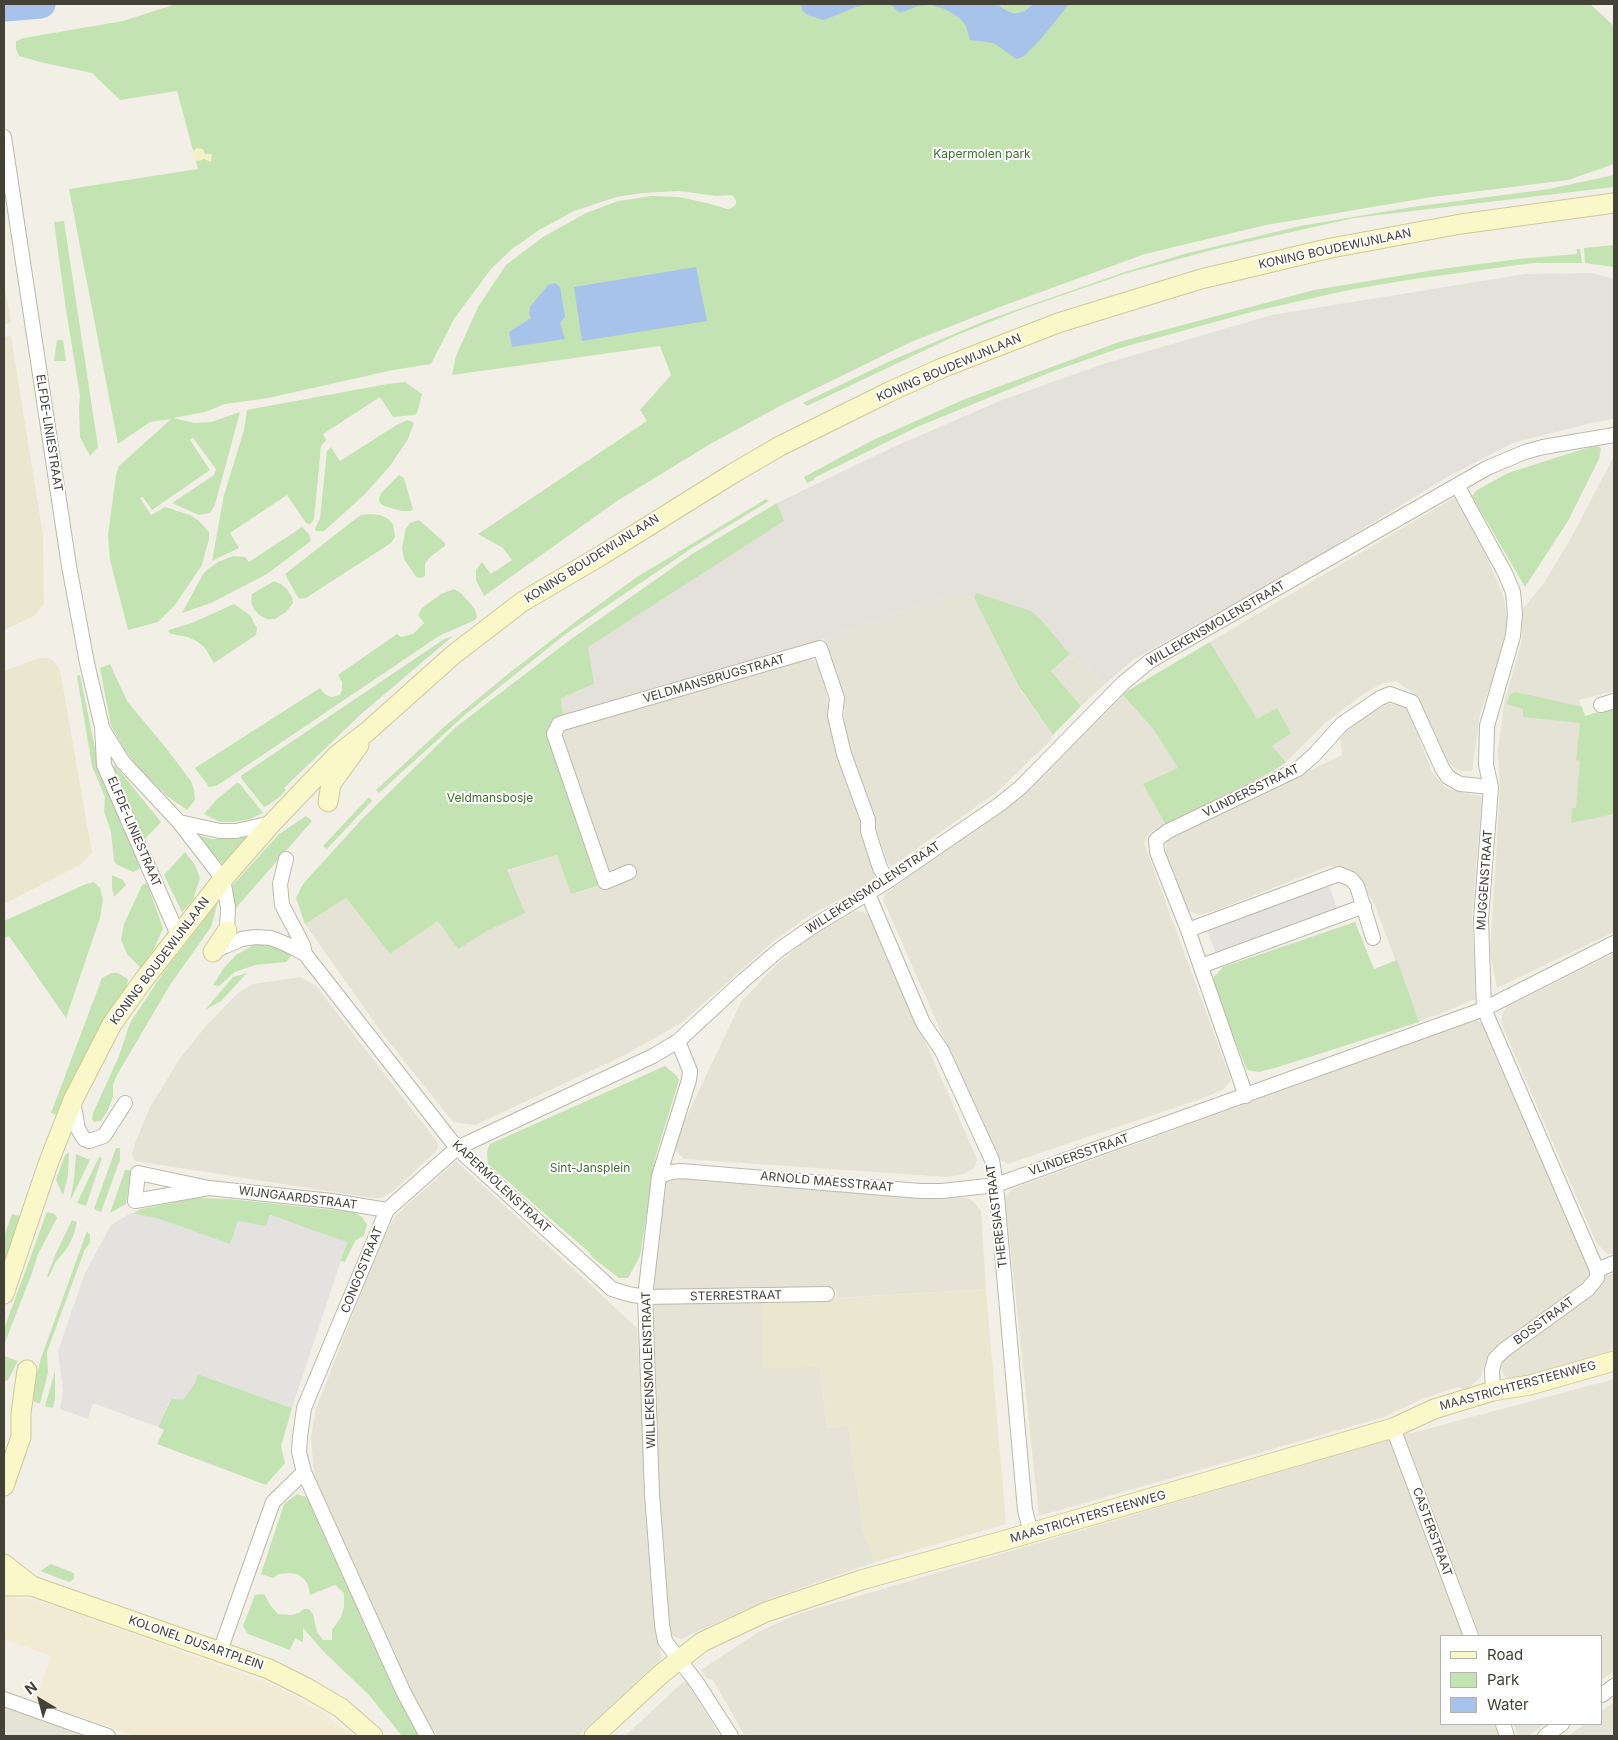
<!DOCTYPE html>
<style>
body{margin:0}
#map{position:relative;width:1618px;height:1740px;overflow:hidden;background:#f2f0e6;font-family:Inter,sans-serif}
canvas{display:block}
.frame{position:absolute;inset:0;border:5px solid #444136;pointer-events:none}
.legend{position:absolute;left:1440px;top:1635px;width:162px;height:90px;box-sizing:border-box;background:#fff;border:1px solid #b4b3af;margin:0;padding:6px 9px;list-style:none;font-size:15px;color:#444136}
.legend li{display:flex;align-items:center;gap:10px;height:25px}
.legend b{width:25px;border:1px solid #b4b3af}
.north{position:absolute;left:15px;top:1675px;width:50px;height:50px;-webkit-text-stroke:4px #fff;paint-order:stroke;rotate:323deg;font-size:14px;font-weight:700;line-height:20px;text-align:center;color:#444136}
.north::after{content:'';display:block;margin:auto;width:18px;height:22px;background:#444136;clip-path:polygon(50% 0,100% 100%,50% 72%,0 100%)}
</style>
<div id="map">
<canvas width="1618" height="1740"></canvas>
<div class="frame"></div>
<ul class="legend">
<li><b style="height:6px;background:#faf7c8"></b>Road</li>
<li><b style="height:14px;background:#c4e3b2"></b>Park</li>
<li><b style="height:14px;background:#a7c3ea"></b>Water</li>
</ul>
<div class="north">N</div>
</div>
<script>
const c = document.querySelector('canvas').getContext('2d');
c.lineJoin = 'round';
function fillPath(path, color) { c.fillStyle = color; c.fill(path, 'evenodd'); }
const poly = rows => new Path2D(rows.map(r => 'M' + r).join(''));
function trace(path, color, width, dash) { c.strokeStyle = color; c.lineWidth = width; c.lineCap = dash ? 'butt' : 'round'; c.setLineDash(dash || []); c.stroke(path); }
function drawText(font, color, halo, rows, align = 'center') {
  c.font = font + ' Inter,sans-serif'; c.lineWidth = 4; c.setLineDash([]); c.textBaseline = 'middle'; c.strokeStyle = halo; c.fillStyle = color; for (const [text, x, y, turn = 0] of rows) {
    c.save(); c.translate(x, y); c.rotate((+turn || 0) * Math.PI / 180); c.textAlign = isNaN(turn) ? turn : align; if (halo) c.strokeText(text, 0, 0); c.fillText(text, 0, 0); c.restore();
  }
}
fillPath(poly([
 [1614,456,1614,691,1579,700,1585,716,1614,707,1614,932,1497,988,1490,952,1500,791,1498,750,1504,704,1522,640,1522,610,1544,583,1571,538],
 [1455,497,1482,545,1504,598,1507,620,1505,645,1480,714,1472,771,1460,771,1449,764,1418,697,1396,681,1383,683,1365,693,1325,723,1286,762,1272,746,1277,708,1257,720,1210,642],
 [954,592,974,598,1020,690,1053,735,1051,740,997,792,891,867,887,861,858,780,845,732,844,700,824,639],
 [1070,654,1106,683,1081,706,1051,671],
 [805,658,814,660,819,666,826,691,829,714,878,875,858,890,810,915,775,940,681,1023,623,1056,475,1125,453,1122,385,1037,305,924,346,898,390,954,438,921,458,948,487,931,506,871,557,855,571,894,611,883,560,730],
 [1122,694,1154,730,1179,769,1166,825,1149,833,1144,843,1231,1080,1224,1089,1206,1097,1008,1164,1000,1159,993,1151,883,899,885,894,1014,799],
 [1388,704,1399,705,1407,707,1432,772,1447,789,1482,797,1472,914,1476,999,1419,1022,1375,906,1357,874,1346,868,1329,866,1217,910,1199,915,1188,911,1166,855,1166,845,1170,837,1342,755,1340,739,1352,724,1379,708],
 [860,911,869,915,977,1159,975,1167,964,1174,948,1177,684,1159,675,1150,679,1133,741,1002,777,964,813,935,854,912],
 [1614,953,1614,1254,1607,1254,1596,1242,1501,1023,1503,1012,1507,1007],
 [301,977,316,986,438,1143,437,1150,431,1156,393,1191,382,1198,373,1198,135,1161,132,1154,135,1143,150,1107,181,1057,206,1026,238,993,253,984],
 [1475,1020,1482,1023,1591,1270,1592,1274,1589,1279,1497,1347,1487,1359,1480,1378,1468,1389,1464,1390,1458,1387,1422,1399,1384,1417,1039,1516,1005,1197,1012,1189],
 [456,1161,637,1328,648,1529,658,1642,662,1658,578,1736,439,1736,426,1723,415,1705,314,1476,311,1437,316,1409,380,1244,395,1216],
 [678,1175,968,1198,975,1203,981,1211,986,1289,837,1298,836,1290,703,1295,653,1294,665,1185,669,1178],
 [1614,1273,1614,1350,1555,1367,1556,1372,1512,1381,1504,1375,1502,1370,1502,1365,1506,1357,1597,1290,1604,1282,1605,1276],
 [651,1298,762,1300,820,1367,827,1428,848,1426,864,1532,875,1562,767,1600,681,1639,673,1636,667,1630,663,1618],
 [1614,1379,1614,1671,1602,1680,1602,1636,1480,1636,1404,1435],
 [1390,1439,1465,1636,1442,1636,1442,1724,1497,1724,1502,1736,745,1736,713,1680,707,1678,701,1670,760,1631,798,1614],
 [683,1682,688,1683,720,1736,625,1736],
 [1614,1702,1614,1736,1568,1736,1585,1724,1602,1724,1602,1711],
 [4,1706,86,1736,4,1736],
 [1513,1724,1545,1724,1528,1736,1518,1736]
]), '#e5e3d5');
fillPath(poly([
 [4,1597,32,1599,52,1605,274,1685,324,1713,353,1736,135,1736,36,1701,51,1656,4,1639]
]), '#f2ead3');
fillPath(poly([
 [1592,273,1614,279,1614,419,1595,422,1513,443,1447,477,1309,562,1134,659,1106,683,1070,654,1043,622,976,593,974,598,954,592,824,639,563,715,561,698,594,684,587,647,783,521,777,503,889,449,1002,400,1103,364,1272,315,1525,274]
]), '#e4e1db');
fillPath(poly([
 [4,281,11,323,4,324],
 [11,336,43,535,44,604,34,616,4,630,4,337],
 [39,658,50,658,58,666,61,675,92,853,80,865,4,904,4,671],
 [986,1289,1006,1524,875,1562,864,1532,848,1427,827,1428,820,1367,763,1368,762,1300,845,1298]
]), '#eae7d1');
fillPath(poly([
 [176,4,1590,4,1614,26,1614,164,1568,180,1432,197,1266,225,1145,254,997,308,911,342,780,406,712,443,617,501,484,596,476,580,476,570,482,562,491,574,512,560,503,548,478,534,647,421,640,410,671,375,660,346,452,375,456,356,478,307,506,265,543,237,586,213,618,201,652,196,679,197,707,203,727,209,732,208,736,204,736,200,732,195,716,196,679,191,643,193,616,197,574,211,539,230,512,249,491,269,454,319,431,364,393,370,268,398,225,404,205,412,173,418,195,423,211,422,240,412,215,505,210,513,199,515,172,503,214,475,216,469,193,438,190,440,210,470,152,510,143,497,140,498,151,515,165,507,190,515,198,520,209,532,209,539,202,565,175,605,158,622,128,630,110,560,108,535,116,475,119,466,171,419,150,422,118,444,69,189,198,169,177,91,120,100,92,73,40,62,19,56,16,49,16,41,24,38,123,21],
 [1614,175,1614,187,1354,218,1216,249,1127,273,1020,310,957,335,807,406,803,403,890,361,987,320,1125,272,1184,254,1300,226,1412,207,1549,189],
 [64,221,98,447,90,456,80,437,79,408,80,396,66,310,54,222],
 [1614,245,1614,267,1585,263,1584,248],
 [1577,249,1580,249,1582,263,1533,263,1407,280,1349,290,1255,311,1120,348,1054,371,917,427,814,478,814,480,807,483,804,477,871,441,965,399,1119,342,1314,290,1434,270,1518,259,1577,254],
 [57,340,63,340,66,361,54,361],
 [405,382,422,394,417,413,414,415,393,417,380,397,323,434,326,440,321,446,314,519,310,524,306,523,287,495,230,533,239,548,212,561,224,495,244,430,247,410,387,384],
 [408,420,414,423,408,439,390,466,364,495,324,531,316,531,315,529,320,518,327,451,331,447,340,461,398,424],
 [1596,445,1601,448,1599,459,1568,521,1525,587,1472,496,1477,490,1508,473],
 [399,475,404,478,413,509,411,511,402,511,384,506,380,503,379,499,381,493],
 [766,499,769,501,692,548,567,633,467,713,379,793,376,790,445,726,508,674,579,619,637,577],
 [777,503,784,521,588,647,594,684,561,698,563,715,551,722,548,735,598,886,571,894,557,855,507,870,525,913,487,931,458,949,438,921,390,954,346,898,305,924,296,898,303,884,362,819,456,727,567,642,692,554],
 [370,514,380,515,387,518,393,524,395,537,391,543,306,598,300,599,297,596,285,574,354,520,361,515],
 [419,520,445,543,445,546,430,557,425,564,425,576,421,578,416,577,404,559,402,548,406,528,410,523],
 [302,527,309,534,311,541,267,574,211,603,182,613,203,574,208,569,218,562,233,556,245,557,249,562],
 [274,581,281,584,287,589,292,597,293,603,286,612,275,619,267,619,259,615,254,609,251,602,252,594],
 [454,589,461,593,475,609,477,618,475,620,439,636,221,783,216,786,209,787,195,768,320,688,325,694,331,697,340,695,342,690,342,682,338,675,397,634,401,637,413,634,424,623,418,615,422,608,441,594],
 [976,593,1031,611,1043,622,1070,654,1051,671,1081,706,1053,735,1019,687,974,598],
 [234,604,250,615,257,628,256,635,214,663,205,648,198,642,188,637,171,634,168,632,169,630,192,623],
 [453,636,360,715,284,788,286,790,277,799,268,805,264,807,241,778,242,775,419,656,444,639],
 [1210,642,1257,719,1277,708,1291,733,1272,746,1286,762,1273,771,1166,825,1143,784,1178,768,1154,730,1122,694],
 [110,664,127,701,166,748,191,781,194,790,195,800,187,810,167,796,140,770,125,750,111,726,100,668],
 [80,675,98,763,141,868,133,872,116,864,114,861,111,832,104,811,105,797,92,766,77,676],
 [1516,692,1582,707,1585,716,1614,707,1614,814,1571,823,1572,808,1576,808,1580,761,1576,760,1580,723,1523,717,1523,709,1507,704,1510,694],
 [115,765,161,822,145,839,112,767],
 [237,783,240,784,263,813,250,819,234,822,220,822,204,814,217,799],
 [369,797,372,801,327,849,323,846],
 [306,816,312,821,236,908,231,887,279,834],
 [250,835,224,866,199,837,201,836,212,839,227,839],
 [185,852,195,865,200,878,193,900,182,912,164,875],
 [112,875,123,880,126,885,114,897,112,887],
 [94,882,100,888,103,899,100,918,66,1018,9,936,4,938,4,921,86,884],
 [147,883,163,928,154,949,141,968,127,954,121,940,124,924,142,885],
 [218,902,211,927,170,985,117,1075,113,1084,113,1097,108,1110,101,1121,94,1122,92,1119,93,1113,119,1056,130,1023,163,973],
 [1355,922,1374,969,1397,960,1419,1022,1275,1068,1259,1072,1247,1070,1213,986,1214,977,1223,967],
 [255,942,279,946,293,954,286,962,255,965,235,972,219,986,213,985,224,968,236,955,252,946],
 [111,973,118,973,128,979,127,987,102,1027,60,1116,51,1113,102,978],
 [247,973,221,1001,205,1010,233,977],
 [665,1066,676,1075,679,1080,656,1155,640,1256,628,1278,619,1278,592,1257,590,1253,488,1164,487,1151,490,1144],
 [116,1148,120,1148,120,1160,101,1212,94,1209],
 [69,1152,68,1176,63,1195,56,1180,65,1155],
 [76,1154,90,1160,70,1201,74,1179],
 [99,1157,102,1158,86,1206,77,1203],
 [125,1170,131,1170,126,1204,110,1213],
 [197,1198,229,1199,354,1212,362,1217,367,1225,364,1235,355,1241,345,1262,340,1261,347,1243,270,1215,266,1226,231,1245,111,1225,141,1209],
 [47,1212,55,1214,57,1218,38,1254,32,1273,4,1345,4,1329],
 [12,1214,23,1217,4,1271,4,1237],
 [72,1220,77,1222,74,1234,68,1247,55,1263,49,1277,47,1276,56,1253],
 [87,1231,90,1235,90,1243,85,1249,47,1352,48,1373,40,1404,30,1400,41,1358],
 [4,1356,18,1361,8,1380,5,1381],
 [55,1371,55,1399,53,1408,45,1406],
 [198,1374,292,1408,281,1446,285,1463,266,1485,157,1444,164,1430,158,1427,171,1399,194,1385],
 [297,1494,308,1498,419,1736,402,1736,369,1695,325,1653,303,1628,303,1642,295,1638,290,1650,248,1634,243,1626,255,1595,262,1594,265,1595,270,1605,278,1614,292,1615,299,1613,304,1609,309,1609,313,1614,317,1632,323,1640,332,1640,332,1630,341,1617,344,1607,344,1593,335,1585,310,1595,308,1585,304,1579,297,1574,289,1573,279,1574,273,1578,261,1574,284,1504],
 [51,1564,74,1573,74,1579,69,1582,40,1571]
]), '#c4e3b2');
fillPath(poly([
 [197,148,203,149,205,154,212,154,211,162,204,159,197,161,192,157,193,151]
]), '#f3f2c4');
fillPath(poly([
 [1329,885,1337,909,1216,954,1207,930],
 [131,1213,157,1218,230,1244,238,1221,266,1226,270,1215,347,1242,292,1408,198,1374,194,1385,183,1400,170,1399,158,1427,93,1403,88,1419,60,1409,63,1391,58,1351,85,1273,111,1225],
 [1415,1727,1418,1736,1382,1736]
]), '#e3e2de');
fillPath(poly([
 [801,4,870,4,856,7,824,20,807,15,802,10],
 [886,4,997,4,1002,8,1014,14,1025,11,1033,4,1069,4,1041,39,1023,57,1016,59,994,43,970,40,966,26,960,18,945,9,931,5,918,6,900,13,892,6],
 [696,267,707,321,582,341,574,287],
 [555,283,560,287,565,317,560,323,565,339,512,347,509,332,531,318,529,313,530,307,548,285]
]), '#a7c3ea');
trace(poly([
 [6,7,41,4]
]), '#a7c3ea', 29);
const minor = poly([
 [4,137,69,566,87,663,102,727,104,765,178,935],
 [1457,485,1505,573,1513,592,1515,614,1513,636,1487,726,1486,765,1491,787,1481,919,1484,1009,1597,1270,1597,1278,1588,1289,1504,1350,1495,1359,1492,1370,1493,1391],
 [1601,705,1614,701],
 [103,730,123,762,179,822,223,879,228,907,227,931],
 [179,822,220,831,236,831,272,823],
 [286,859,280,884,282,905,303,945,305,954],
 [629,872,605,882,554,734,559,724,820,648,837,698,835,716,844,754,868,820,868,831,880,868,888,881],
 [868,894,923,1023,942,1051,992,1160,996,1185,1025,1510,1031,1533],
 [1188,930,1339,874,1351,879,1357,886,1373,938],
 [214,951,242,939,255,937,271,938,286,944,305,954,457,1148,612,1289,628,1294,645,1297,827,1294],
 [1201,966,1364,906],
 [678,1041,690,1071,689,1080,659,1176,645,1297,652,1494,662,1625,665,1641,697,1683,731,1736],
 [1246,1096,1188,930,1157,852,1156,840,1168,831,1298,769,1314,755,1342,724,1380,698,1390,694,1412,702,1442,768,1448,777,1460,784,1491,787],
 [73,1101,78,1129,84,1139,89,1141,104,1136,125,1103],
 [659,1176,671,1172,681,1171,920,1191,942,1191,996,1185,1484,1009,1614,943],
 [209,1188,135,1201,138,1173,209,1188,332,1201,387,1210],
 [1597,1270,1614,1263],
 [1393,1428,1471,1636],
 [220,1651,273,1502,304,1472],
 [1602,1695,1614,1686],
 [4,1699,108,1736],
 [1503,1724,1507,1736],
 [427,1736,403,1691,304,1472,299,1452,300,1437,304,1408,387,1210,457,1148,653,1056,678,1041,744,980,779,950,812,927,888,881,1000,804,1021,787,1123,683,1150,661,1487,468,1525,452,1543,447,1614,435],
 [1545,1736,1562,1724]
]);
const secondary = poly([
 [328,802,331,784,359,745],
 [213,952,227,931],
 [4,1294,48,1164,73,1100,112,1024,142,982,223,879,272,823,337,755,368,731,453,655,522,602,602,555,732,474,780,446,889,392,942,368,1058,323,1201,279,1331,248,1461,224,1614,203],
 [4,1486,21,1437,21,1413,27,1370],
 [4,1564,32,1586],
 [4,1586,32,1586,269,1669,307,1688,341,1708,373,1736],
 [594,1736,661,1674,702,1642,766,1612,861,1580,1006,1540,1393,1428,1434,1409,1493,1391,1530,1385,1614,1361]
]);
trace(minor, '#bcb9aa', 16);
trace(secondary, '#cec999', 21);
trace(minor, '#fff', 14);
trace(secondary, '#faf7c8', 19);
drawText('12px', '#3c712e', '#fff', [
 ["Kapermolen park",982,154],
 ["Veldmansbosje",490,798],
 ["Sint-Jansplein",590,1168]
]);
drawText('12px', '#444136', '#fff', [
 ["KONING BOUDEWIJNLAAN",1335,249,-12],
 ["KONING BOUDEWIJNLAAN",949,368,-23],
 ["ELFDE-LINIESTRAAT",49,433,81],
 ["KONING BOUDEWIJNLAAN",592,559,-32],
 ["WILLEKENSMOLENSTRAAT",1216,624,-30],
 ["VELDMANSBRUGSTRAAT",714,679,-16],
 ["VLINDERSSTRAAT",1251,791,-26],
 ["ELFDE-LINIESTRAAT",134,832,67],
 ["MUGGENSTRAAT",1485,880,-86],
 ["WILLEKENSMOLENSTRAAT",873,888,-33],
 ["KONING BOUDEWIJNLAAN",160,961,-53],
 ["VLINDERSSTRAAT",1079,1155,-19],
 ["ARNOLD MAESSTRAAT",827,1182,5],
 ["KAPERMOLENSTRAAT",501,1187,43],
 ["WIJNGAARDSTRAAT",298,1198,7],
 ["THERESIASTRAAT",997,1216,-97],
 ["CONGOSTRAAT",362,1270,-68],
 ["STERRESTRAAT",736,1296,-1],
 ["BOSSTRAAT",1544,1321,-36],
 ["WILLEKENSMOLENSTRAAT",649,1370,-92],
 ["MAASTRICHTERSTEENWEG",1518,1386,-15],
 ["MAASTRICHTERSTEENWEG",1088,1517,-16],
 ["CASTERSTRAAT",1432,1532,70],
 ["KOLONEL DUSARTPLEIN",196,1643,19]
]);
</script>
